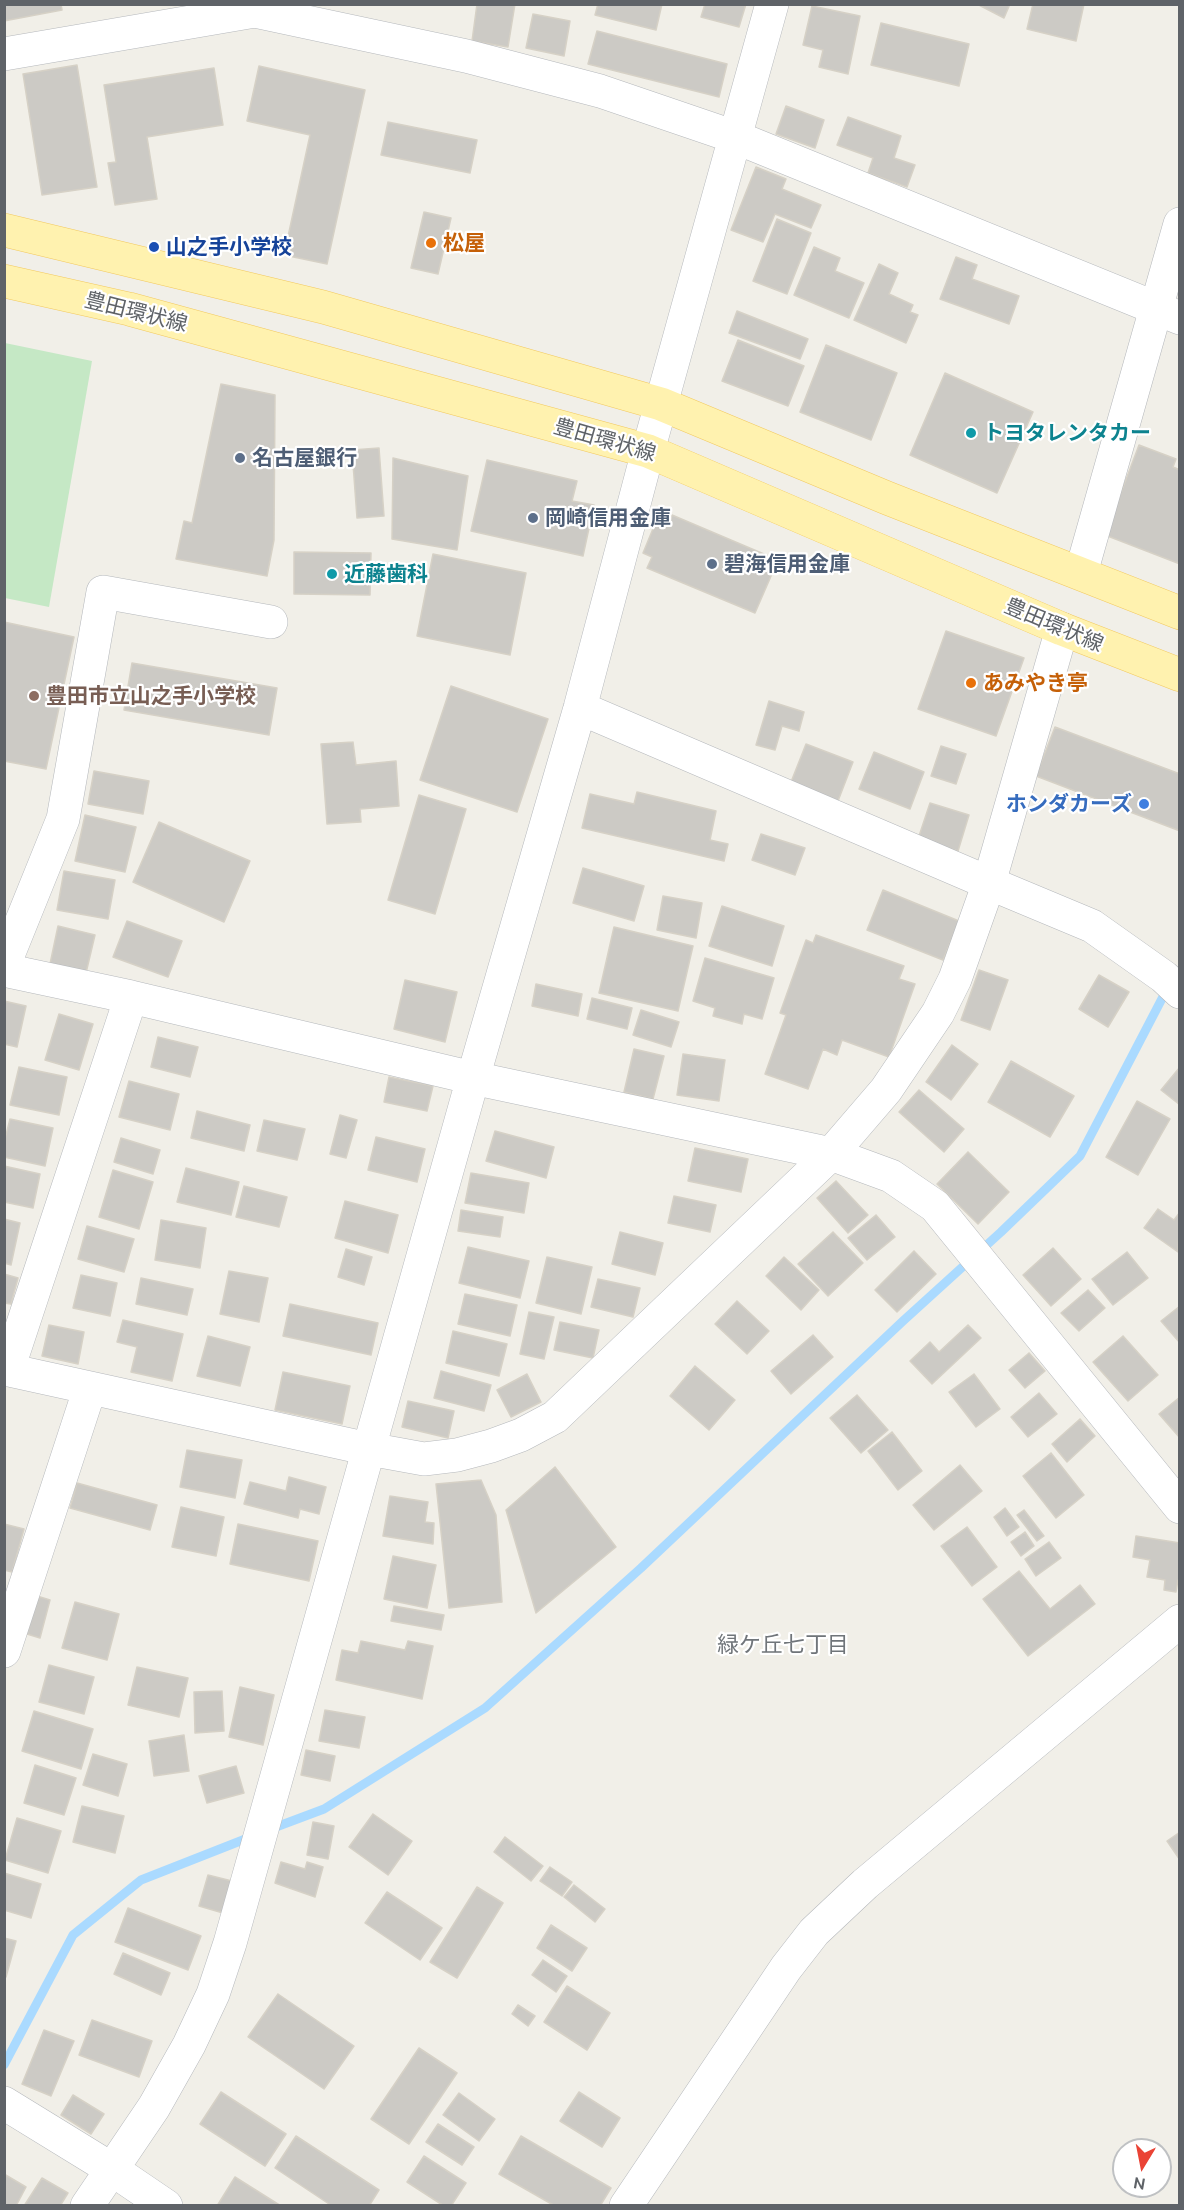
<!DOCTYPE html>
<meta charset="utf-8">
<style>
body{margin:0}
#map{position:relative;width:1184px;height:2210px;overflow:hidden;background:#f1efe8;font-family:Ubuntu,sans-serif}
canvas{display:block}
.frame{position:absolute;inset:0;border:6px solid #5f6368;pointer-events:none}
.north{position:absolute;left:1112px;top:2138px;width:60px;height:60px;box-sizing:border-box;background:#fff;border:2px solid #bfc1c3;border-radius:50%;rotate:190deg;font-size:16px;font-weight:700;line-height:24px;text-align:center;color:#5f6368}
.north::after{content:'';display:block;margin:auto;width:21px;height:27px;background:#ea4335;clip-path:polygon(50% 0,100% 100%,50% 72%,0 100%)}
</style>
<div id="map">
<canvas width="1184" height="2210"></canvas>
<div class="frame"></div>
<div class="north">N</div>
</div>
<script>
const c = document.querySelector('canvas').getContext('2d');
c.lineJoin = 'round';
function fillPath(path, color) { c.fillStyle = color; c.fill(path, 'evenodd'); }
const poly = rows => new Path2D(rows.map(r => 'M' + r).join(''));
function trace(path, color, width, dash) { c.strokeStyle = color; c.lineWidth = width; c.lineCap = dash ? 'butt' : 'round'; c.setLineDash(dash || []); c.stroke(path); }
function drawText(font, color, halo, rows, align = 'center') {
  c.font = font + ' Ubuntu,"Noto Sans JP",sans-serif'; c.lineWidth = 4.5; c.setLineDash([]); c.textBaseline = 'middle'; c.strokeStyle = halo; c.fillStyle = color; for (const [text, x, y, turn = 0] of rows) {
    c.save(); c.translate(x, y); c.rotate((+turn || 0) * Math.PI / 180); c.textAlign = isNaN(turn) ? turn : align; if (halo) c.strokeText(text, 0, 0); c.fillText(text, 0, 0); c.restore();
  }
}
fillPath(poly([
 [5,343,92,361,49,607,5,598]
]), '#c5e8c5');
trace(poly([
 [268,1830,324,1809,485,1708,641,1568,903,1321,1001,1232,1080,1156,1167,989],
 [4,2065,73,1935,141,1880,253,1836]
]), '#aadaff', 9);
const building = poly([
 [4,4,61,4,62,10,4,21,4,4],
 [477,4,515,4,508,47,472,41,477,4],
 [598,4,662,4,656,30,595,15,598,4],
 [705,4,746,4,739,27,701,17,705,4],
 [977,4,1010,4,1004,18,977,4],
 [1033,4,1084,4,1076,41,1027,29,1033,4],
 [812,6,860,16,848,74,819,67,823,50,803,45,812,6],
 [533,14,570,21,564,56,526,48,533,14],
 [881,23,969,44,959,86,871,65,881,23],
 [597,31,727,64,719,97,588,64,597,31],
 [77,65,97,187,42,195,23,74,77,65],
 [259,66,365,90,327,264,284,255,310,135,247,121,259,66],
 [214,68,223,125,147,137,157,199,115,205,108,163,116,162,104,85,214,68],
 [786,106,824,120,815,148,776,134,786,106],
 [848,117,901,136,894,158,915,165,907,187,868,173,873,158,837,145,848,117],
 [388,122,477,140,470,173,381,155,388,122],
 [756,167,786,179,782,189,821,205,811,228,775,214,763,242,731,230,756,167],
 [424,212,451,218,438,274,411,268,424,212],
 [777,219,811,233,787,294,753,281,777,219],
 [814,247,840,258,835,271,864,283,849,318,794,295,814,247],
 [956,257,977,265,972,279,1019,296,1009,324,940,299,956,257],
 [879,264,898,273,889,294,913,305,910,312,918,315,906,343,854,320,879,264],
 [737,311,808,339,800,359,729,333,737,311],
 [738,340,804,366,788,406,722,381,738,340],
 [826,345,897,373,871,440,800,412,826,345],
 [945,373,1033,412,997,493,910,455,945,373],
 [221,384,275,395,274,540,267,576,176,559,184,521,192,523,221,384],
 [1139,445,1176,459,1173,467,1180,470,1180,564,1105,535,1139,445],
 [379,448,384,516,357,518,352,450,379,448],
 [393,458,468,476,457,550,392,539,393,458],
 [487,460,577,481,572,501,594,505,583,556,471,531,487,460],
 [672,515,778,560,755,613,647,568,652,557,643,553,657,519,669,524,672,515],
 [294,552,371,553,370,595,294,594,294,552],
 [433,554,526,573,510,655,417,636,433,554],
 [4,622,74,637,46,769,4,761,4,622],
 [946,631,1024,658,996,736,918,709,946,631],
 [132,663,277,688,269,735,124,710,132,663],
 [451,686,548,719,517,812,420,780,451,686],
 [769,701,804,712,799,731,782,726,775,750,756,745,769,701],
 [1055,727,1180,774,1180,831,1036,776,1055,727],
 [353,742,356,765,396,761,399,806,360,809,361,822,327,824,321,744,353,742],
 [806,744,853,762,838,801,791,782,806,744],
 [941,746,966,754,956,784,931,776,941,746],
 [874,752,924,772,910,809,859,789,874,752],
 [94,771,149,781,143,814,88,804,94,771],
 [637,792,716,811,710,840,728,844,724,861,582,828,590,794,634,804,637,792],
 [419,795,466,809,435,914,388,900,419,795],
 [930,803,969,815,958,851,918,839,930,803],
 [85,815,136,827,125,872,75,861,85,815],
 [159,822,250,861,224,922,133,882,159,822],
 [761,834,805,848,795,875,752,860,761,834],
 [583,868,644,886,634,921,573,903,583,868],
 [64,871,115,880,108,919,57,910,64,871],
 [883,890,959,921,943,960,867,930,883,890],
 [663,896,702,903,696,938,657,930,663,896],
 [722,906,784,926,772,966,709,946,722,906],
 [127,921,182,941,168,977,113,957,127,921],
 [58,926,95,935,86,973,50,964,58,926],
 [614,927,693,946,678,1011,599,993,614,927],
 [816,935,904,966,899,979,915,984,889,1057,842,1040,837,1055,823,1049,808,1089,765,1074,786,1015,780,1013,806,940,813,943,816,935],
 [705,958,774,978,762,1019,744,1014,742,1024,713,1016,715,1008,693,1001,705,958],
 [979,970,1008,980,990,1030,961,1020,979,970],
 [1099,975,1129,992,1108,1027,1079,1009,1099,975],
 [405,980,457,992,445,1042,394,1029,405,980],
 [536,984,582,994,578,1016,532,1006,536,984],
 [592,998,632,1008,627,1029,587,1019,592,998],
 [4,1001,26,1006,17,1047,4,1044,4,1001],
 [641,1010,679,1022,671,1047,633,1035,641,1010],
 [59,1014,93,1024,79,1070,45,1060,59,1014],
 [158,1037,198,1047,190,1077,151,1067,158,1037],
 [952,1045,978,1064,951,1100,926,1082,952,1045],
 [634,1049,664,1056,653,1099,624,1092,634,1049],
 [683,1054,725,1060,719,1101,677,1095,683,1054],
 [1011,1061,1074,1096,1050,1137,988,1102,1011,1061],
 [19,1067,67,1077,59,1115,10,1105,19,1067],
 [1180,1067,1180,1105,1161,1090,1180,1067],
 [389,1077,433,1086,427,1111,384,1102,389,1077],
 [129,1081,179,1094,170,1130,119,1117,129,1081],
 [919,1090,964,1129,944,1152,899,1112,919,1090],
 [1137,1101,1170,1119,1138,1175,1106,1157,1137,1101],
 [197,1111,250,1125,244,1151,191,1138,197,1111],
 [340,1115,357,1120,346,1158,330,1154,340,1115],
 [10,1119,53,1128,45,1166,4,1157,4,1143,10,1119],
 [264,1120,305,1129,297,1160,257,1151,264,1120],
 [495,1131,554,1147,546,1178,486,1161,495,1131],
 [376,1137,425,1149,417,1182,368,1170,376,1137],
 [121,1138,160,1150,153,1174,114,1162,121,1138],
 [695,1148,748,1159,741,1192,688,1181,695,1148],
 [968,1152,1009,1192,978,1224,937,1184,968,1152],
 [4,1166,40,1174,33,1208,4,1202,4,1166],
 [186,1168,239,1182,231,1215,177,1202,186,1168],
 [113,1170,153,1182,139,1229,99,1217,113,1170],
 [471,1173,529,1183,524,1213,465,1203,471,1173],
 [836,1181,868,1215,848,1233,817,1198,836,1181],
 [244,1186,287,1197,279,1227,236,1217,244,1186],
 [674,1196,716,1205,710,1232,668,1223,674,1196],
 [345,1201,398,1215,388,1253,335,1238,345,1201],
 [1158,1209,1174,1220,1180,1212,1178,1252,1144,1228,1158,1209],
 [461,1210,503,1217,500,1237,458,1231,461,1210],
 [876,1215,895,1237,867,1260,848,1238,876,1215],
 [4,1219,20,1223,11,1265,4,1263,4,1219],
 [161,1220,206,1228,200,1268,155,1260,161,1220],
 [87,1226,134,1239,124,1272,78,1259,87,1226],
 [620,1232,663,1243,655,1275,612,1264,620,1232],
 [833,1232,863,1263,828,1296,798,1264,833,1232],
 [468,1247,529,1261,520,1298,459,1283,468,1247],
 [1053,1248,1081,1279,1051,1306,1023,1275,1053,1248],
 [346,1249,372,1257,364,1285,338,1277,346,1249],
 [914,1251,936,1274,897,1312,875,1290,914,1251],
 [1127,1252,1148,1278,1113,1305,1092,1279,1127,1252],
 [547,1257,592,1267,581,1314,536,1303,547,1257],
 [784,1257,819,1290,801,1310,766,1276,784,1257],
 [229,1271,268,1278,259,1322,220,1314,229,1271],
 [4,1274,18,1278,11,1304,4,1303,4,1274],
 [81,1275,117,1283,110,1316,73,1308,81,1275],
 [141,1278,193,1289,187,1315,136,1304,141,1278],
 [598,1279,640,1288,633,1317,591,1307,598,1279],
 [1088,1290,1105,1308,1079,1331,1061,1313,1088,1290],
 [465,1294,517,1305,510,1336,458,1324,465,1294],
 [737,1301,769,1331,747,1354,715,1324,737,1301],
 [290,1304,378,1323,371,1355,283,1336,290,1304],
 [1180,1306,1180,1343,1161,1321,1180,1306],
 [529,1312,554,1317,544,1359,520,1354,529,1312],
 [123,1320,183,1334,172,1381,131,1372,137,1347,117,1342,123,1320],
 [560,1322,599,1330,593,1358,554,1350,560,1322],
 [49,1325,84,1332,78,1364,42,1356,49,1325],
 [968,1325,981,1338,932,1384,910,1361,930,1342,939,1352,968,1325],
 [453,1331,507,1344,499,1376,446,1363,453,1331],
 [813,1335,833,1357,791,1394,771,1371,813,1335],
 [208,1336,250,1347,240,1386,197,1376,208,1336],
 [1123,1336,1158,1375,1128,1401,1093,1362,1123,1336],
 [1029,1353,1045,1371,1025,1388,1009,1370,1029,1353],
 [695,1366,735,1400,709,1430,670,1396,695,1366],
 [441,1371,491,1385,484,1411,434,1398,441,1371],
 [283,1372,350,1386,342,1424,275,1410,283,1372],
 [527,1374,541,1402,511,1417,497,1390,527,1374],
 [974,1374,1000,1409,976,1427,949,1392,974,1374],
 [1039,1393,1057,1414,1028,1437,1011,1417,1039,1393],
 [857,1395,888,1430,861,1453,830,1418,857,1395],
 [1180,1397,1180,1438,1159,1414,1180,1397],
 [408,1401,454,1411,448,1438,402,1427,408,1401],
 [1080,1419,1095,1436,1067,1462,1052,1444,1080,1419],
 [892,1432,922,1471,898,1490,868,1451,892,1432],
 [187,1450,242,1460,235,1498,180,1487,187,1450],
 [1051,1453,1084,1495,1056,1518,1023,1476,1051,1453],
 [960,1465,982,1491,934,1530,913,1505,960,1465],
 [555,1467,616,1547,536,1613,506,1510,555,1467],
 [289,1477,326,1487,319,1514,300,1509,298,1518,244,1504,250,1482,286,1491,289,1477],
 [481,1480,496,1515,502,1602,449,1608,436,1484,481,1480],
 [77,1483,157,1505,150,1530,70,1508,77,1483],
 [390,1496,428,1502,425,1522,434,1523,433,1544,383,1536,390,1496],
 [181,1507,224,1517,216,1556,172,1547,181,1507],
 [1005,1508,1019,1527,1007,1536,994,1517,1005,1508],
 [1024,1510,1044,1536,1037,1541,1017,1515,1024,1510],
 [4,1524,24,1529,12,1572,4,1570,4,1524],
 [238,1524,318,1541,309,1581,230,1564,238,1524],
 [967,1527,997,1567,972,1586,941,1546,967,1527],
 [1025,1532,1034,1546,1021,1556,1011,1542,1025,1532],
 [1136,1536,1180,1543,1180,1580,1178,1580,1176,1592,1164,1590,1165,1580,1147,1577,1150,1560,1133,1557,1136,1536],
 [1049,1542,1061,1558,1036,1576,1025,1559,1049,1542],
 [393,1556,436,1565,427,1608,384,1599,393,1556],
 [1019,1571,1050,1609,1080,1585,1095,1604,1028,1656,983,1599,1019,1571],
 [37,1596,50,1600,40,1638,27,1634,37,1596],
 [75,1602,119,1614,107,1660,62,1648,75,1602],
 [394,1606,444,1615,441,1630,391,1621,394,1606],
 [361,1641,405,1650,408,1641,433,1646,422,1699,336,1680,342,1650,358,1653,361,1641],
 [49,1665,94,1677,84,1714,39,1702,49,1665],
 [137,1667,188,1678,179,1717,128,1705,137,1667],
 [240,1687,274,1695,263,1745,229,1737,240,1687],
 [222,1691,224,1731,195,1733,194,1692,222,1691],
 [325,1710,365,1717,359,1748,319,1741,325,1710],
 [34,1711,93,1729,81,1769,22,1751,34,1711],
 [184,1735,189,1771,154,1776,149,1741,184,1735],
 [306,1750,335,1756,330,1781,301,1775,306,1750],
 [93,1754,127,1764,118,1796,83,1785,93,1754],
 [35,1765,76,1778,64,1815,24,1803,35,1765],
 [236,1766,244,1793,207,1803,199,1776,236,1766],
 [82,1806,124,1816,115,1853,73,1842,82,1806],
 [373,1814,412,1841,388,1875,349,1847,373,1814],
 [17,1818,61,1831,48,1873,5,1860,17,1818],
 [313,1822,334,1826,328,1859,307,1855,313,1822],
 [1180,1832,1180,1860,1167,1841,1180,1832],
 [505,1837,543,1866,531,1881,494,1852,505,1837],
 [281,1862,305,1869,307,1862,323,1867,315,1897,275,1883,281,1862],
 [550,1867,572,1882,562,1896,540,1881,550,1867],
 [4,1873,41,1884,31,1918,4,1910,4,1873],
 [208,1875,232,1881,223,1913,199,1906,208,1875],
 [574,1885,605,1909,595,1922,564,1897,574,1885],
 [477,1887,503,1903,457,1978,430,1962,477,1887],
 [387,1892,442,1928,420,1960,365,1923,387,1892],
 [128,1908,201,1936,188,1970,115,1942,128,1908],
 [551,1925,587,1948,572,1971,537,1948,551,1925],
 [4,1938,16,1941,6,1977,4,1977,4,1938],
 [123,1953,170,1973,161,1995,114,1974,123,1953],
 [543,1960,567,1976,556,1992,532,1975,543,1960],
 [567,1986,610,2013,587,2050,544,2022,567,1986],
 [278,1994,354,2046,324,2089,248,2037,278,1994],
 [518,2005,535,2016,528,2026,512,2014,518,2005],
 [92,2020,152,2041,139,2077,79,2055,92,2020],
 [44,2030,74,2041,51,2096,22,2084,44,2030],
 [419,2048,457,2073,409,2144,371,2119,419,2048],
 [221,2092,286,2134,265,2166,200,2124,221,2092],
 [579,2092,620,2118,602,2147,560,2121,579,2092],
 [459,2093,495,2119,479,2141,443,2115,459,2093],
 [73,2095,104,2114,91,2134,61,2115,73,2095],
 [438,2124,474,2147,462,2165,426,2142,438,2124],
 [296,2136,379,2190,369,2206,332,2206,275,2168,296,2136],
 [521,2136,611,2188,600,2206,555,2206,499,2174,521,2136],
 [424,2156,466,2183,451,2206,444,2206,407,2182,424,2156],
 [4,2174,26,2187,16,2206,4,2205,4,2174],
 [235,2177,281,2206,217,2206,235,2177],
 [42,2178,68,2193,60,2206,24,2206,42,2178]
]);
fillPath(building, '#cccac5');
trace(building, '#d6d1c6', 1.5);
const minor = poly([
 [4,54,255,11,466,56,600,91,735,137,1180,318],
 [1081,573,1180,224],
 [580,708,989,883,1062,629],
 [4,965,63,819,103,592,271,622],
 [4,970,131,997,473,1078,831,1154,891,1176,935,1206,1180,1507],
 [4,1369,369,1449,424,1459,457,1455,491,1446,521,1435,555,1417,831,1154,886,1090,938,1013,955,979,989,883,1092,926,1164,977,1180,992],
 [8,1369,131,997],
 [4,1651,90,1388],
 [4,2103,113,2170,166,2206],
 [87,2206,154,2107,189,2045,213,1994,230,1943,473,1078,580,708,648,451,772,4],
 [626,2206,786,1968,814,1932,865,1884,1180,1621]
]);
const major = poly([
 [4,230,323,307,661,404,887,498,1180,613],
 [4,281,129,309,648,451,1062,629,1180,675]
]);
trace(minor, '#b5b8bc', 34);
trace(major, '#f2c960', 34);
trace(minor, '#fff', 33);
trace(major, '#fff2af', 33);
for (const [x, y, r, color] of [
 [431,243,6,"#e8710a"],
 [154,247,6,"#1a4fb4"],
 [971,433,6,"#0f9aa8"],
 [240,458,6,"#5c6f8a"],
 [533,518,6,"#5c6f8a"],
 [712,564,6,"#5c6f8a"],
 [332,574,6,"#0f9aa8"],
 [971,683,6,"#e8710a"],
 [34,696,6,"#8d6e63"],
 [1144,804,6,"#3f7fe0"]
]) { const dot = new Path2D(); dot.arc(x, y, r, 0, 2 * Math.PI); c.fillStyle = color; c.fill(dot); trace(dot, '#fff', 2); }
drawText('bold 21px', '#c56008', '#fff', [
 ["松屋",443,243],
 ["あみやき亭",983,683]
], 'left');
drawText('bold 21px', '#164399', '#fff', [
 ["山之手小学校",166,247]
], 'left');
drawText('21px', '#5f6368', '#fff', [
 ["豊田環状線",136,312,14],
 ["豊田環状線",605,440,16],
 ["豊田環状線",1054,625,23]
]);
drawText('bold 21px', '#0d838f', '#fff', [
 ["トヨタレンタカー",983,433],
 ["近藤歯科",344,574]
], 'left');
drawText('bold 21px', '#4e5e75', '#fff', [
 ["名古屋銀行",252,458],
 ["岡崎信用金庫",545,518],
 ["碧海信用金庫",724,564]
], 'left');
drawText('bold 21px', '#785e54', '#fff', [
 ["豊田市立山之手小学校",46,696]
], 'left');
drawText('bold 21px', '#366cbe', '#fff', [
 ["ホンダカーズ",1132,804]
], 'right');
drawText('22px', '#70757a', '#fff', [
 ["緑ケ丘七丁目",783,1645]
]);
</script>
